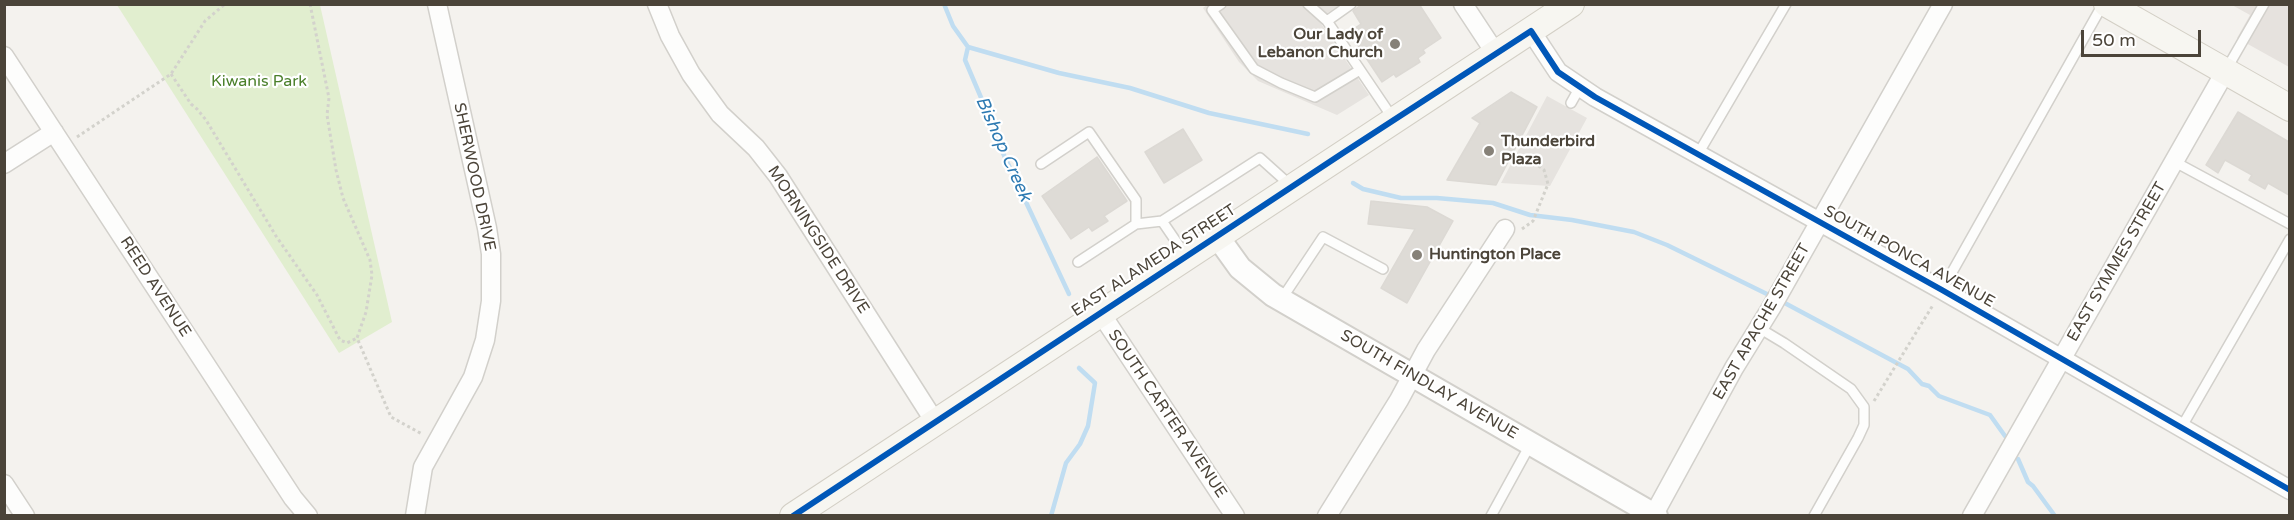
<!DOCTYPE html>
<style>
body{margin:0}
#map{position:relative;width:2294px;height:520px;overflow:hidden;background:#f4f2ee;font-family:"Varela Round",sans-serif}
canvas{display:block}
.frame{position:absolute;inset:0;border:6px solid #4b4439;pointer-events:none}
.scale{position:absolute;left:2081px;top:30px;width:120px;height:27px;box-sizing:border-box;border:3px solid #4b4439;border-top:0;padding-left:8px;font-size:18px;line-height:21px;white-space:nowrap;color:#4b4439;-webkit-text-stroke:4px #fff;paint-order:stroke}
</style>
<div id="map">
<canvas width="2294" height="520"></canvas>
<div class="frame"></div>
<div class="scale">50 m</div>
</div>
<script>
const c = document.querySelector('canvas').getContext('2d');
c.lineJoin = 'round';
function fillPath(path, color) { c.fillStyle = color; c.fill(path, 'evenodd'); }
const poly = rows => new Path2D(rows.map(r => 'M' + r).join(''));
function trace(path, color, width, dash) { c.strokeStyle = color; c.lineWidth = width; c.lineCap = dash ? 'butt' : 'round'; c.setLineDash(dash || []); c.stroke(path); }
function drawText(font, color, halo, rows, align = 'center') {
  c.font = font + ' "Varela Round",sans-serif'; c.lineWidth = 4.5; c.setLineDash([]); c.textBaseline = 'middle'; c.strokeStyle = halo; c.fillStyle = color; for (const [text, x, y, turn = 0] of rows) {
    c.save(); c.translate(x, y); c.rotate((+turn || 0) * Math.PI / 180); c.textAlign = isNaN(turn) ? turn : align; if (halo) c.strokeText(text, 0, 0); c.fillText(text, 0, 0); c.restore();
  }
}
fillPath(poly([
 [2232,5,2289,5,2289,67,2237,38,2250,15]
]), '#e6e2de');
fillPath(poly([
 [117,5,320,5,392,322,339,353]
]), '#e1eecf');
fillPath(poly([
 [1208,4,1340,5,1318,19,1369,95,1337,115,1258,81,1239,62,1203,8],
 [1547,96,1587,118,1550,186,1501,183]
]), '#e6e3df');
trace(poly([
 [944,4,953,26,968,47],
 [968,47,1059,73,1130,88,1209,113,1308,134],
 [968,47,965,60,991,121,995,136,1069,294],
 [1353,183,1363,189,1401,198,1437,198,1493,203,1530,215,1572,220,1634,232,1667,245,1773,297],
 [1781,301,1908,369,1922,384,1929,386,1939,396,1990,415,2005,436],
 [2018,459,2028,482,2033,486,2055,516],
 [1051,516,1066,463,1080,444,1088,426,1095,383,1079,368]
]), '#c0ddf1', 4.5);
const building = poly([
 [1362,4,1419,4,1441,38,1423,50,1425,53,1418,58,1420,62,1396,77,1394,74,1382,82,1349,32,1361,24,1353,11,1362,4],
 [1511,92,1537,107,1496,185,1447,180,1480,123,1472,118,1511,92],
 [2238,112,2289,142,2289,195,2268,183,2265,189,2249,180,2252,175,2225,160,2218,173,2206,165,2238,112],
 [1183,129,1202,160,1164,183,1145,152,1183,129],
 [1097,157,1127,201,1104,216,1108,221,1092,231,1089,227,1071,239,1042,196,1097,157],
 [1371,201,1427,207,1453,221,1407,303,1381,288,1415,229,1368,224,1371,201]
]);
fillPath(building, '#dedbd6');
trace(building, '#dcd9d4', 1.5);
const service = poly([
 [1221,4,1212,10,1254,69,1281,83,1315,97,1360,70],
 [1308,4,1327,21,1394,120],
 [1327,21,1351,4],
 [2226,70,2264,4],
 [1571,103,1580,87],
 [1698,154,1786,4],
 [2175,162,2290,224],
 [1041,164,1089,132,1136,200,1136,224],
 [1186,256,1162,221,1260,158,1290,185],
 [1078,262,1136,224,1162,221],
 [1942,290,2103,4],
 [1281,300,1323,237,1383,269],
 [1759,328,1784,343,1851,389,1864,407,1864,425,1858,438,1814,516],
 [2181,428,2290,239],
 [1491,516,1530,445]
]);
const minor = poly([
 [657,4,670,36,691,74,720,114,756,148,778,176,935,422],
 [1463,4,1496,54],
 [1531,31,1558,72,1595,97,1942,290,2290,490],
 [4,56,293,498,308,516],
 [4,164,54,132],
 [1100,312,1235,516],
 [4,484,25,516],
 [415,516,423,467,473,377,485,340,491,301,491,254,487,228,437,4],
 [1327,516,1399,400,1426,350,1505,229],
 [1653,516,1734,368,1771,308,1943,4],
 [1972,516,2225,72]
]);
const tertiary = poly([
 [1217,236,1240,268,1273,295,1656,516]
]);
const secondary = poly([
 [2107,4,2290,108],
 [793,516,1571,4]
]);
trace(service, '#d2d0cb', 12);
trace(minor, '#d2d0cb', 21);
trace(tertiary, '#d2d0cb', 26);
trace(secondary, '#d3cfc5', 28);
trace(poly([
 [310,4,329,98,327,115,336,170,343,198,370,260,372,275,366,312,357,338,391,417,422,434],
 [171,74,191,104,197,109,206,120,276,236,317,295,340,340,347,343,357,338],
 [77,137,171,74,205,21,225,4],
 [1522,229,1533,221,1548,184,1544,170,1535,163],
 [1874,401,1933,305]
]), '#d3d2cc', 3, [3, 3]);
trace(service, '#fdfdfc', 9);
trace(minor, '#fdfdfc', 18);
trace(tertiary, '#fdfdfc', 22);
trace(secondary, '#f7f6f1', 26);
trace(poly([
 [793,516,1343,153,1531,31,1558,72,1595,97,1942,290,2290,490]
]), '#0057b8', 6);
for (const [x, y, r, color] of [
 [1395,44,6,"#868178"],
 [1489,151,6,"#868178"],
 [1417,255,6,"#868178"]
]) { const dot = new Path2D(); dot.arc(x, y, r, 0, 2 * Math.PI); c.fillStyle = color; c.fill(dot); trace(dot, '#fff', 2); }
drawText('bold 16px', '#4b4439', '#fff', [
 ["Our Lady of",1383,35,"right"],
 ["Lebanon Church",1383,53,"right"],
 ["Thunderbird",1501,142],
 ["Plaza",1501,160],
 ["Huntington Place",1429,255]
], 'left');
drawText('16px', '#4a7f2a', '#fff', [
 ["Kiwanis Park",259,82]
]);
drawText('16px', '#4b4439', '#fff', [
 ["SHERWOOD DRIVE",474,177,78],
 ["MORNINGSIDE DRIVE",818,240,57],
 ["SOUTH PONCA AVENUE",1909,257,29],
 ["EAST ALAMEDA STREET",1154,261,-33],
 ["EAST SYMMES STREET",2117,262,-60],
 ["REED AVENUE",155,287,57],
 ["EAST APACHE STREET",1762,322,-60],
 ["SOUTH FINDLAY AVENUE",1429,385,30],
 ["SOUTH CARTER AVENUE",1167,414,56]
]);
drawText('italic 18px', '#2e7ab2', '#fff', [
 ["Bishop Creek",1003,149,66]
]);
</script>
